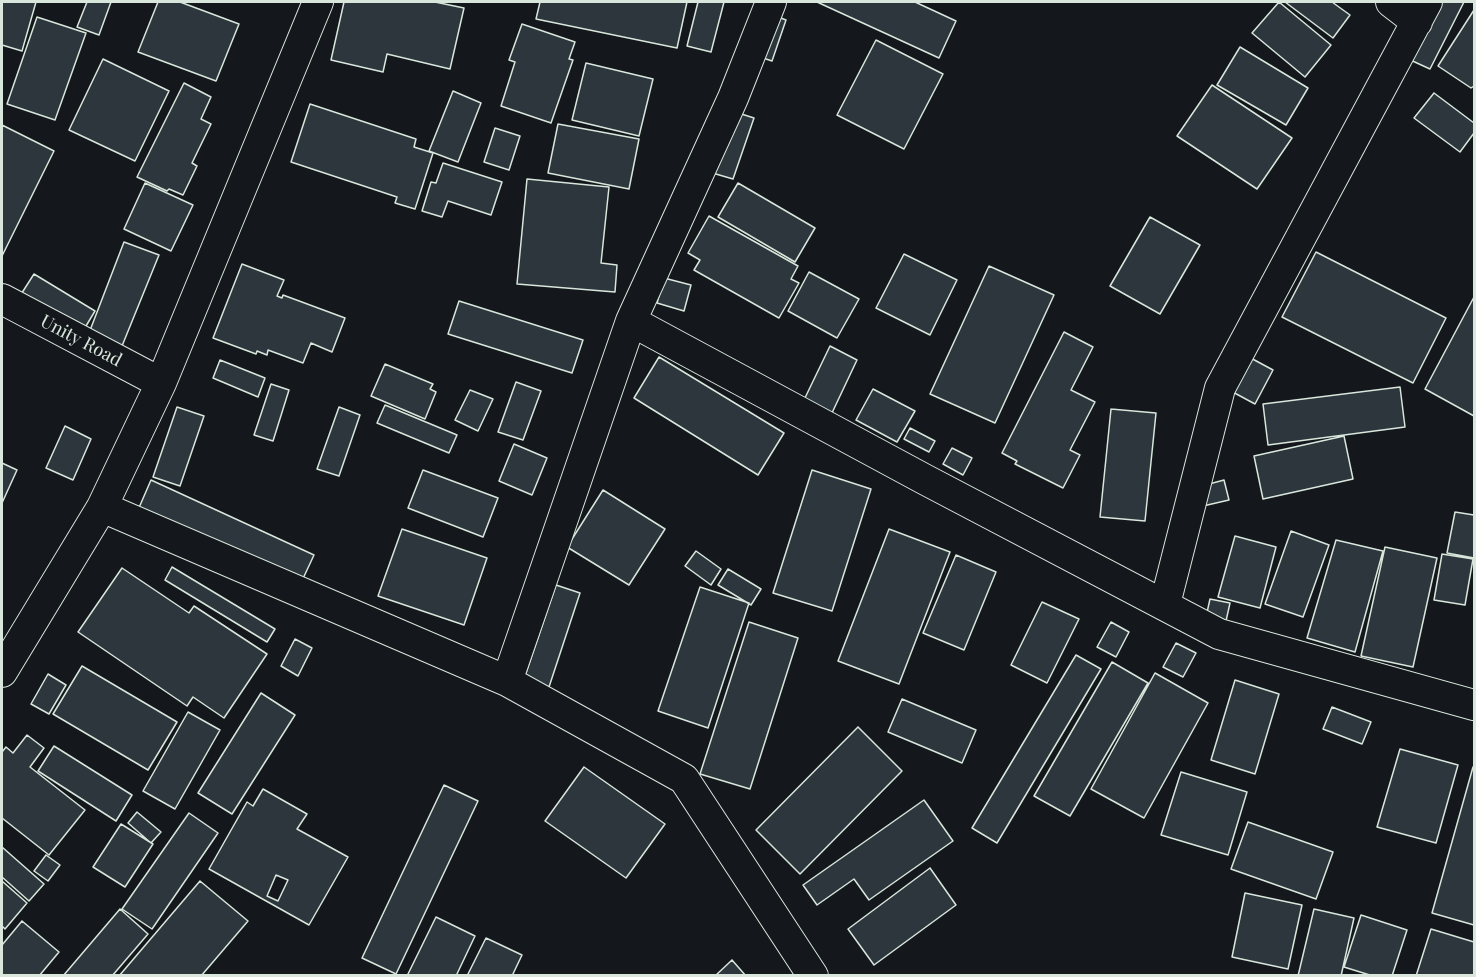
<!DOCTYPE html>
<style>
body{margin:0}
#map{position:relative;width:1476px;height:977px;overflow:hidden;background:#14181c;font-family:"Playfair Display",serif}
canvas{display:block}
.frame{position:absolute;inset:0;border:3px solid #d8e6dc;pointer-events:none}
</style>
<div id="map">
<canvas width="1476" height="977"></canvas>
<div class="frame"></div>
</div>
<script>
const c = document.querySelector('canvas').getContext('2d');
c.lineJoin = 'round';
function fillPath(path, color) { c.fillStyle = color; c.fill(path, 'evenodd'); }
const poly = rows => new Path2D(rows.map(r => 'M' + r).join(''));
function trace(path, color, width, dash) { c.strokeStyle = color; c.lineWidth = width; c.lineCap = dash ? 'butt' : 'round'; c.setLineDash(dash || []); c.stroke(path); }
function drawText(font, color, halo, rows, align = 'center') {
  c.font = font + ' "Playfair Display",serif'; c.lineWidth = 4.5; c.setLineDash([]); c.textBaseline = 'middle'; c.strokeStyle = halo; c.fillStyle = color; for (const [text, x, y, turn = 0] of rows) {
    c.save(); c.translate(x, y); c.rotate((+turn || 0) * Math.PI / 180); c.textAlign = isNaN(turn) ? turn : align; if (halo) c.strokeText(text, 0, 0); c.fillText(text, 0, 0); c.restore();
  }
}
const building = poly([
 [2,2,36,2,22,51,2,45,2,2],
 [87,2,111,2,99,35,77,27,87,2],
 [158,2,180,2,239,24,216,81,138,52,158,2],
 [344,2,435,2,464,8,450,69,387,54,383,72,331,60,344,2],
 [540,2,687,2,677,48,536,19,540,2],
 [698,2,724,2,711,52,687,46,698,2],
 [817,2,915,2,956,21,939,58,817,2],
 [1279,2,1331,45,1305,77,1252,33,1279,2],
 [1285,2,1332,2,1350,15,1333,38,1285,2],
 [1434,2,1464,2,1430,69,1406,58,1434,2],
 [1474,10,1474,86,1471,88,1438,66,1474,10],
 [768,13,786,20,772,61,754,55,768,13],
 [37,17,86,33,55,120,7,104,37,17],
 [522,24,575,42,569,59,573,60,551,123,501,106,515,62,509,60,522,24],
 [876,40,943,74,904,149,837,115,876,40],
 [1240,47,1308,88,1286,125,1217,85,1240,47],
 [103,59,169,91,135,161,69,130,103,59],
 [586,63,653,79,639,136,572,120,586,63],
 [184,83,211,97,201,119,211,124,192,163,197,166,183,195,169,189,167,191,137,177,184,83],
 [1212,85,1292,138,1257,189,1177,136,1212,85],
 [453,91,481,103,458,162,429,151,453,91],
 [1434,93,1474,123,1474,133,1460,152,1414,118,1434,93],
 [310,104,416,139,414,147,433,153,415,209,395,203,397,197,291,162,310,104],
 [729,110,754,118,733,179,709,172,729,110],
 [558,124,639,139,629,189,548,173,558,124],
 [2,125,54,151,2,256,2,125],
 [495,128,520,136,509,170,484,162,495,128],
 [443,163,502,182,491,215,448,201,442,217,422,211,431,182,436,183,443,163],
 [527,179,609,187,601,263,617,265,615,292,517,284,527,179],
 [145,183,193,205,171,251,124,229,145,183],
 [738,183,815,228,795,262,718,217,738,183],
 [709,216,798,266,791,279,799,283,779,318,694,270,700,260,688,253,709,216],
 [1150,217,1200,245,1160,314,1110,286,1150,217],
 [124,242,159,255,122,346,89,333,124,242],
 [1316,252,1446,318,1413,383,1282,317,1316,252],
 [904,254,957,280,930,335,876,308,904,254],
 [242,264,284,280,277,296,282,298,283,295,345,318,332,352,311,343,303,363,268,350,267,355,257,351,256,354,213,338,242,264],
 [989,266,1054,295,995,423,930,394,989,266],
 [809,272,859,299,837,338,788,311,809,272],
 [34,274,95,311,80,336,18,299,34,274],
 [664,278,691,285,684,311,657,303,664,278],
 [1474,297,1474,416,1425,389,1474,297],
 [459,301,583,340,572,373,448,334,459,301],
 [1064,332,1093,347,1071,390,1095,402,1070,450,1080,455,1063,488,1015,464,1017,461,1002,453,1064,332],
 [830,346,857,360,831,415,803,402,830,346],
 [1247,356,1273,370,1255,404,1229,390,1247,356],
 [659,357,784,433,758,475,634,398,659,357],
 [220,360,265,378,258,397,213,378,220,360],
 [385,364,433,384,430,389,436,392,425,419,371,396,385,364],
 [516,382,541,391,523,440,498,432,516,382],
 [271,384,289,390,273,441,254,435,271,384],
 [1400,387,1405,427,1268,445,1263,404,1400,387],
 [873,389,915,411,897,442,856,420,873,389],
 [470,390,493,399,478,431,455,420,470,390],
 [385,405,457,435,449,453,377,423,385,405],
 [177,407,204,416,180,486,153,477,177,407],
 [339,407,360,415,339,476,317,469,339,407],
 [1111,409,1156,413,1145,521,1100,517,1111,409],
 [65,426,91,439,73,480,46,468,65,426],
 [910,428,935,441,929,452,904,439,910,428],
 [1344,436,1353,479,1263,499,1254,456,1344,436],
 [514,444,547,458,532,495,499,481,514,444],
 [952,448,972,458,963,475,943,464,952,448],
 [2,463,17,470,2,503,2,463],
 [423,470,498,498,483,537,408,508,423,470],
 [812,470,871,489,832,611,773,593,812,470],
 [151,480,314,555,300,585,138,510,151,480],
 [1224,480,1229,500,1203,506,1198,487,1224,480],
 [603,490,665,529,629,585,567,547,603,490],
 [1455,512,1474,515,1474,558,1447,553,1455,512],
 [402,529,487,558,464,625,378,596,402,529],
 [889,529,950,552,899,684,838,661,889,529],
 [1291,531,1329,545,1303,617,1265,604,1291,531],
 [1235,536,1276,547,1260,608,1218,597,1235,536],
 [1336,540,1383,551,1355,652,1307,638,1336,540],
 [1385,547,1437,558,1413,667,1361,656,1385,547],
 [696,551,721,569,711,585,685,566,696,551],
 [1442,554,1473,559,1465,605,1434,600,1442,554],
 [956,555,996,572,964,650,923,633,956,555],
 [172,567,275,629,267,642,165,580,172,567],
 [122,568,189,613,194,606,267,654,224,718,193,697,187,706,78,632,122,568],
 [728,569,761,589,751,605,718,585,728,569],
 [556,585,580,593,549,687,524,679,556,585],
 [700,587,749,603,708,728,658,711,700,587],
 [1210,599,1230,603,1226,621,1206,617,1210,599],
 [1042,602,1079,619,1047,683,1011,665,1042,602],
 [749,622,798,638,750,789,700,774,749,622],
 [1111,622,1129,632,1116,657,1097,647,1111,622],
 [295,639,312,648,298,676,281,666,295,639],
 [1176,643,1196,653,1183,677,1163,667,1176,643],
 [1076,655,1101,669,997,843,972,828,1076,655],
 [1112,662,1148,683,1070,816,1034,796,1112,662],
 [82,666,177,722,148,770,53,714,82,666],
 [1155,673,1208,703,1144,818,1091,789,1155,673],
 [48,674,66,685,49,714,31,704,48,674],
 [1235,680,1279,694,1255,774,1211,760,1235,680],
 [261,693,295,715,232,814,198,793,261,693],
 [902,699,976,730,962,763,888,732,902,699],
 [1332,707,1371,722,1362,744,1323,729,1332,707],
 [188,712,220,730,175,809,143,791,188,712],
 [858,727,902,771,800,874,756,830,858,727],
 [27,735,44,748,30,767,85,810,49,855,2,818,2,752,6,747,13,753,27,735],
 [54,746,132,795,116,821,38,771,54,746],
 [1400,749,1458,765,1436,843,1377,827,1400,749],
 [584,767,665,824,626,878,545,821,584,767],
 [1473,767,1474,768,1474,925,1432,913,1473,767],
 [1181,772,1247,792,1228,855,1161,835,1181,772],
 [444,785,478,801,396,974,362,958,444,785],
 [263,789,307,814,297,829,348,857,309,925,209,869,247,802,253,806,263,789],
 [276,875,288,880,278,901,267,896,276,875],
 [924,800,953,841,869,900,854,879,817,905,803,885,924,800],
 [137,812,161,832,151,843,128,823,137,812],
 [189,813,218,833,152,929,122,909,189,813],
 [1248,822,1333,852,1316,899,1231,869,1248,822],
 [121,824,153,844,125,887,93,867,121,824],
 [2,847,44,884,29,901,2,877,2,847],
 [46,855,60,865,48,881,34,871,46,855],
 [930,868,956,905,874,965,848,929,930,868],
 [2,881,27,903,5,929,2,926,2,881],
 [200,881,248,921,201,976,119,976,200,881],
 [1245,893,1302,905,1288,969,1232,957,1245,893],
 [120,909,148,934,112,976,63,976,120,909],
 [1314,909,1354,918,1341,976,1298,976,1314,909],
 [1361,915,1407,930,1392,976,1373,976,1344,967,1361,915],
 [436,917,475,936,456,976,407,976,436,917],
 [22,921,59,952,39,976,2,976,2,945,22,921],
 [1431,929,1474,942,1474,976,1416,976,1431,929],
 [486,938,522,955,512,976,467,976,486,938],
 [732,960,746,976,715,976,732,960]
]);
fillPath(building, '#2c363c');
trace(building, '#d8e6dc', 1.5);
const street = poly([
 [1391,2,1417,22],
 [2,299,161,383],
 [631,321,924,479,1219,634,1474,705],
 [102,507,507,681,684,779,813,976],
 [1165,604,1220,388,1427,2],
 [2,672,102,507,161,383,318,2],
 [507,681,631,321,733,98,771,2]
]);
trace(street, '#d8e6dc', 32);
trace(street, '#14181c', 30);
drawText('18px', '#d8e6dc', '#14181c', [
 ["Unity Road",81,341,28]
]);
</script>
